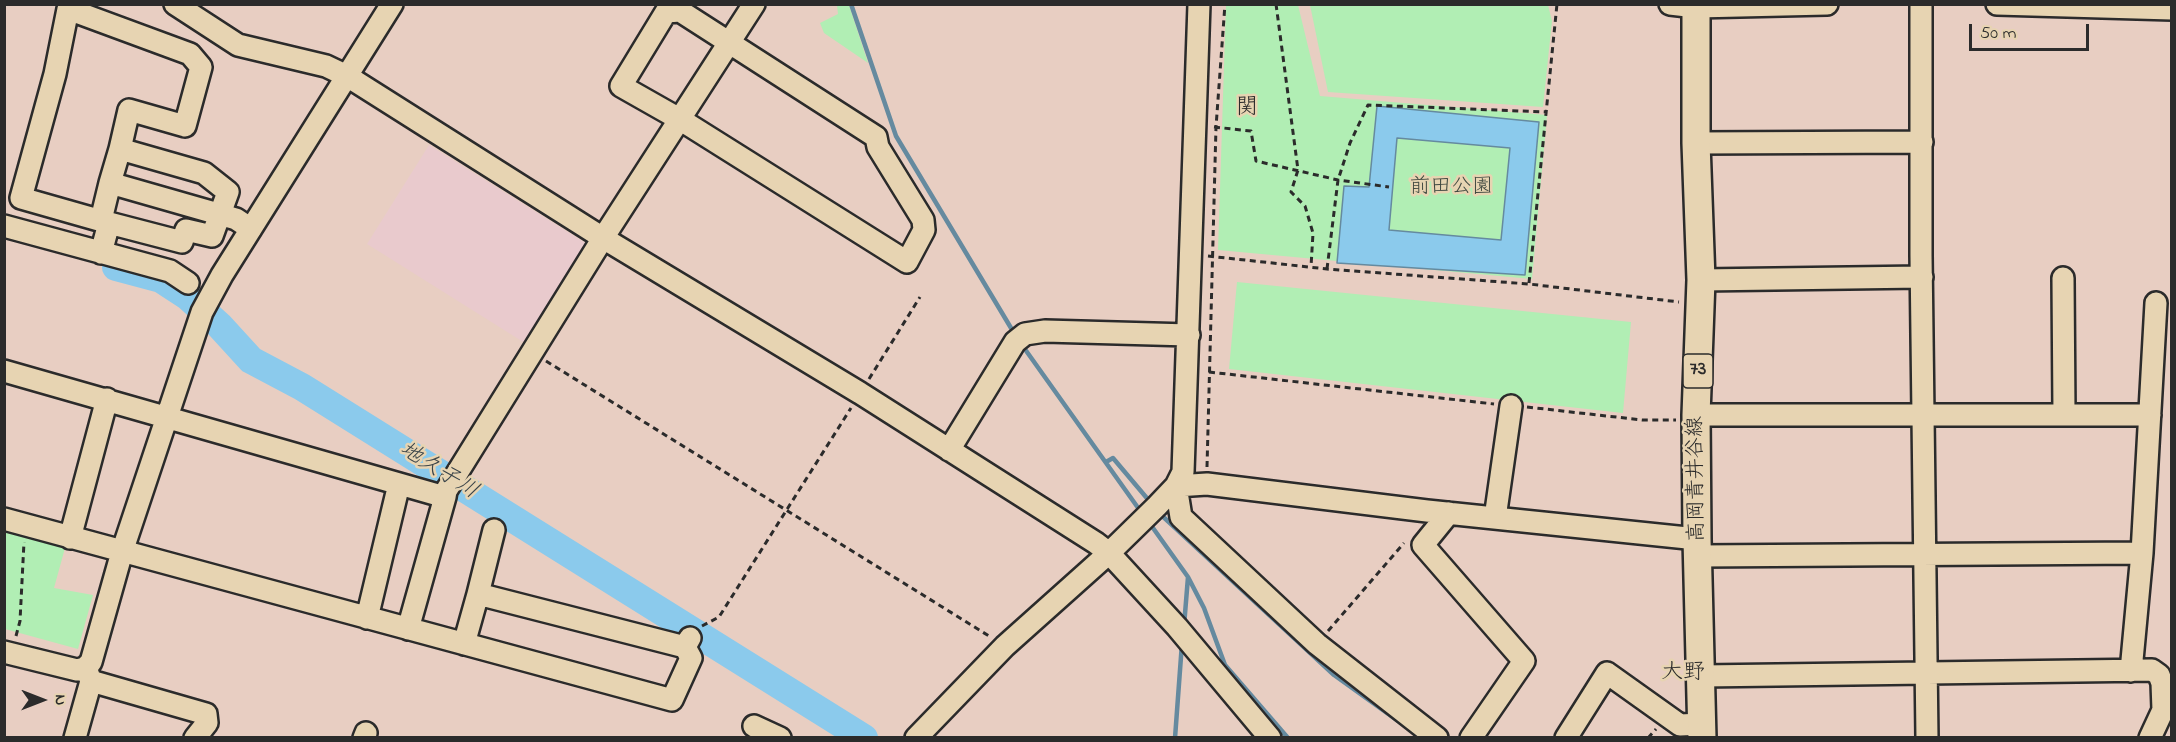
<!DOCTYPE html>
<meta charset="utf-8">
<style>
body{margin:0}
#map{position:relative;width:2176px;height:742px;overflow:hidden;background:#e8cec2;font-family:"Indie Flower",sans-serif}
canvas{display:block}
.frame{position:absolute;inset:0;border:6px solid #2b2b2b;pointer-events:none}
.north{position:absolute;left:12px;top:670px;width:60px;height:60px;-webkit-text-stroke:4px #e7d4b2;paint-order:stroke;rotate:90deg;font-size:16px;font-weight:700;line-height:24px;text-align:center;color:#2b2b2b}
.north::after{content:'';display:block;margin:auto;width:21px;height:27px;background:#2b2b2b;clip-path:polygon(50% 0,100% 100%,50% 72%,0 100%)}
.scale{position:absolute;left:1969px;top:24px;width:120px;height:27px;box-sizing:border-box;border:3px solid #2b2b2b;border-top:0;padding-left:8px;font-size:18px;line-height:21px;white-space:nowrap;color:#2b2b2b;-webkit-text-stroke:4px #e7d4b2;paint-order:stroke}
</style>
<div id="map">
<canvas width="2176" height="742"></canvas>
<div class="frame"></div>
<div class="north">N</div>
<div class="scale">50 m</div>
</div>
<script>
const c = document.querySelector('canvas').getContext('2d');
c.lineJoin = 'round';
function fillPath(path, color) { c.fillStyle = color; c.fill(path, 'evenodd'); }
const poly = rows => new Path2D(rows.map(r => 'M' + r).join(''));
function trace(path, color, width, dash) { c.strokeStyle = color; c.lineWidth = width; c.lineCap = dash ? 'butt' : 'round'; c.setLineDash(dash || []); c.stroke(path); }
function drawText(font, color, halo, rows, align = 'center') {
  c.font = font + ' "Indie Flower","Klee One",sans-serif'; c.lineWidth = 5; c.setLineDash([]); c.textBaseline = 'middle'; c.strokeStyle = halo; c.fillStyle = color; for (const [text, x, y, turn = 0] of rows) {
    c.save(); c.translate(x, y); c.rotate((+turn || 0) * Math.PI / 180); c.textAlign = isNaN(turn) ? turn : align; if (halo) c.strokeText(text, 0, 0); c.fillText(text, 0, 0); c.restore();
  }
}
fillPath(poly([
 [429,145,587,244,528,345,367,244]
]), '#e9cacd');
fillPath(poly([
 [837,5,849,5,868,63,824,33,820,23,838,14],
 [1226,5,1298,5,1320,96,1547,115,1532,279,1218,250],
 [1310,5,1548,5,1552,21,1543,107,1328,92],
 [1237,282,1631,322,1623,413,1229,369],
 [4,532,65,548,54,588,93,595,78,649,5,629]
]), '#b1eeb4');
const water = poly([
 [1377,106,1539,122,1525,275,1337,263,1344,186,1369,187,1377,106],
 [1397,138,1510,148,1501,240,1389,230,1397,138]
]);
fillPath(water, '#8bcaec');
trace(water, '#658a9f', 1.5);
trace(poly([
 [851,4,896,136,1014,333],
 [1022,345,1141,512],
 [1106,462,1113,458,1151,503],
 [1158,512,1334,675,1405,726],
 [1148,521,1188,577,1184,626],
 [1188,577,1204,608,1225,665,1288,738],
 [1175,738,1182,643]
]), '#658a9f', 4.5);
trace(poly([
 [116,267,161,279,187,296,219,325,251,360,302,387,864,738]
]), '#8bcaec', 28);
const minor = poly([
 [175,4,238,45,326,66,347,76,603,238,860,393,1096,543,1109,553,1177,627,1270,738],
 [1670,4,1696,7,1827,4],
 [1921,4,1921,255,1927,738],
 [1997,4,2172,9],
 [680,11,876,137,878,147,923,220,924,230,907,262,681,120,621,86,666,12,680,11],
 [1696,143,1922,142],
 [101,220,110,183,236,219,251,229],
 [109,223,21,198,55,74,68,9,190,54,201,67,185,126,129,110,120,149],
 [4,226,170,271,188,283],
 [101,253,109,223,182,242,186,230,212,236,228,192,204,173,120,149,110,183],
 [2063,278,2064,414],
 [1701,280,1922,277],
 [4,371,445,497,446,491,603,238,754,4],
 [1696,415,2150,415],
 [949,450,1015,342,1025,334,1045,331,1189,335],
 [1176,486,1207,484,1427,511,1697,539],
 [1176,486,1181,517,1317,644,1437,738],
 [1449,513,1423,545,1524,661,1471,738],
 [1495,518,1511,406],
 [4,519,672,700,691,658,685,647,690,638],
 [70,538,107,399],
 [1699,556,2142,553],
 [478,594,494,530],
 [367,618,399,484],
 [408,629,445,497],
 [464,644,478,594,685,647],
 [4,652,77,670,85,668,91,662,122,552,202,312,222,275,392,4],
 [2131,671,2142,553,2156,303],
 [1702,676,2152,670,2159,675,2162,683,2163,710,2150,738],
 [91,681,206,714,207,723,195,738],
 [754,726,780,738],
 [75,738,91,681,86,668],
 [364,738,366,733],
 [916,738,1005,646,1109,553,1157,506,1176,486,1183,472,1199,4],
 [1566,738,1607,673,1680,725,1702,724]
]);
const major = poly([
 [1696,4,1696,143,1701,280,1696,415,1697,539,1702,738]
]);
trace(minor, '#2b2b2b', 26);
trace(major, '#2b2b2b', 32);
trace(poly([
 [1276,4,1298,170,1291,192,1305,206,1313,233,1311,267],
 [1214,127,1251,131,1256,161,1338,180,1389,187],
 [1208,256,1327,269,1529,284,1679,302],
 [1327,269,1338,180,1350,143,1368,105,1547,112],
 [1529,283,1557,4],
 [546,361,989,636],
 [1209,372,1494,404],
 [869,379,920,297],
 [1527,407,1642,420,1676,420],
 [1207,467,1216,127,1225,4],
 [702,626,719,617,851,408],
 [1328,631,1404,543],
 [16,636,20,621,24,542],
 [1648,738,1656,729]
]), '#2b2b2b', 3, [6, 4.5]);
trace(minor, '#e7d4b2', 21);
trace(major, '#e7d4b2', 27);
for (const [x, y, w] of [
 [1698,371,30]
]) { const box = new Path2D(); box.roundRect(x - w / 2, y - 17, w, 34, 4.5); c.fillStyle = '#e7d4b2'; c.fill(box); trace(box, '#2b2b2b', 1.5); }
drawText('bold 20px', '#2b2b2b', null, [
 ["73",1698,371]
]);
drawText('21px', '#3f4840', '#e7d4b2', [
 ["前田公園",1451,189]
]);
drawText('21px', '#2b2b2b', '#e7d4b2', [
 ["高岡青井谷線",1698,479,-91]
]);
drawText('22px', '#2b2b2b', '#e7d4b2', [
 ["関",1247,109],
 ["大野",1683,674]
]);
drawText('italic 22px', '#394348', '#e7d4b2', [
 ["地久子川",438,472,32]
]);
</script>
